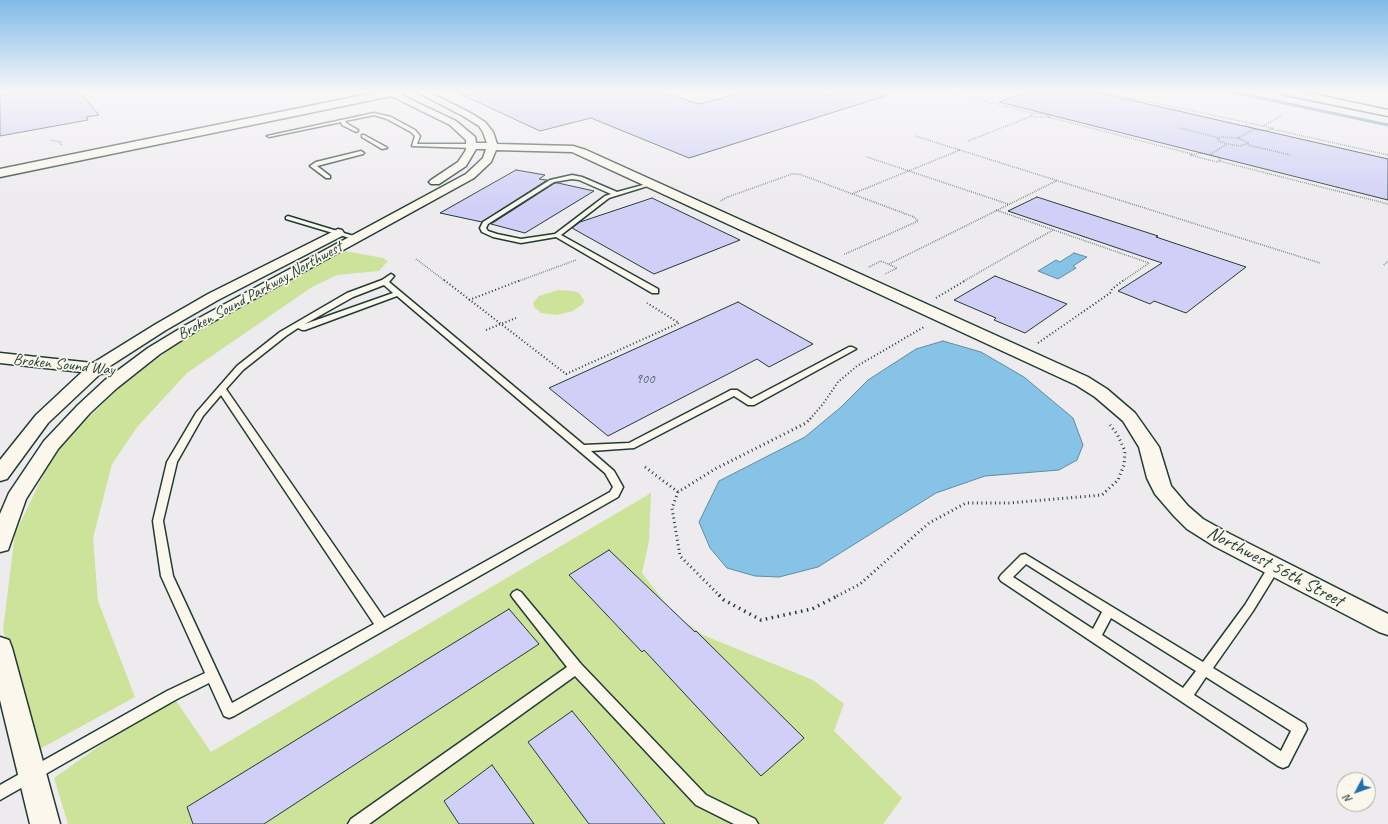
<!DOCTYPE html>
<style>
body{margin:0}
#map{position:relative;width:1388px;height:824px;overflow:hidden;background:#eeebef;font-family:Caveat,sans-serif}
canvas{display:block}
.north{position:absolute;left:1336px;top:772px;width:40px;height:40px;box-sizing:border-box;background:#fbf7ec;border:1px solid #a3ada2;border-radius:50%;rotate:229deg;font-size:11px;font-weight:700;line-height:16px;text-align:center;color:#1f3d34}
.north::after{content:'';display:block;margin:auto;width:14px;height:18px;background:#1f6fb2;clip-path:polygon(50% 0,100% 100%,50% 72%,0 100%)}
</style>
<div id="map">
<canvas width="1388" height="824"></canvas>
<div class="north">N</div>
</div>
<script>
const c = document.querySelector('canvas').getContext('2d');
c.lineJoin = 'round';
function fillPath(path, color) { c.fillStyle = color; c.fill(path, 'evenodd'); }
const poly = rows => new Path2D(rows.map(r => 'M' + r).join(''));
function trace(path, color, width, dash) { c.strokeStyle = color; c.lineWidth = width; c.lineCap = dash ? 'butt' : 'round'; c.setLineDash(dash || []); c.stroke(path); }
function drawText(font, color, halo, rows, align = 'center') {
  c.font = font + ' Caveat,sans-serif'; c.lineWidth = 3.5; c.setLineDash([]); c.textBaseline = 'middle'; c.strokeStyle = halo; c.fillStyle = color; for (const [text, x, y, turn = 0] of rows) {
    c.save(); c.translate(x, y); c.rotate((+turn || 0) * Math.PI / 180); c.textAlign = isNaN(turn) ? turn : align; if (halo) c.strokeText(text, 0, 0); c.fillText(text, 0, 0); c.restore();
  }
}
fillPath(poly([
 [345,251,383,258,388,261,379,271,337,275,312,287,187,373,138,426,112,464,93,538,98,601,135,697,38,750,3,630,15,534,55,450,119,388,186,337,313,263],
 [558,290,573,291,579,293,584,300,583,304,573,311,557,315,541,313,534,307,533,303,539,296],
 [651,493,649,541,642,573,673,613,703,635,813,680,844,704,834,731,902,798,883,824,68,824,54,778,172,695,211,752]
]), '#cce399');
const water = poly([
 [1074,253,1087,257,1073,266,1076,268,1058,279,1038,271,1056,260,1060,262,1074,253],
 [943,341,981,352,1024,377,1073,418,1083,445,1077,460,1059,470,985,476,936,493,818,567,779,577,755,576,727,568,710,548,699,522,719,481,805,437,841,407,868,380,916,349,943,341]
]);
fillPath(water, '#87c3e7');
trace(water, '#5d8d9f', 1);
trace(poly([
 [1228,91,1388,125]
]), '#5d8d9f', 3);
const building = poly([
 [0,91,79,91,99,115,86,117,88,120,0,136,0,91],
 [454,91,659,91,699,104,748,91,817,91,828,95,839,91,888,91,888,95,689,158,591,118,540,131,454,91],
 [1028,91,1091,91,1388,159,1388,200,999,102,1028,91],
 [516,170,545,175,539,179,547,180,482,222,440,213,516,170],
 [555,183,558,183,594,191,525,233,491,224,555,183],
 [1037,197,1158,236,1156,237,1246,267,1186,313,1154,301,1150,304,1118,291,1162,263,1008,211,1037,197],
 [652,198,740,240,654,274,572,228,580,222,652,198],
 [995,276,1044,295,1067,304,1025,333,994,320,996,318,954,300,995,276],
 [738,302,813,344,769,367,757,359,608,436,549,388,738,302],
 [609,550,695,632,696,631,804,738,761,776,644,650,642,652,569,575,609,550],
 [509,609,539,644,264,824,193,824,187,807,509,609],
 [572,711,665,824,589,824,528,742,572,711],
 [492,765,534,824,459,824,444,801,492,765]
]);
fillPath(building, '#d1cff7');
trace(building, '#1f3d34', 1);
const lane = poly([
 [374,113,391,117,415,130,420,136,417,144,472,144,475,146,472,148,412,146,415,136,411,132,387,119,374,115,345,121,346,123,358,130,358,131,356,132,342,125,341,122,269,137,267,136,374,113],
 [364,135,386,147,387,148,382,149,362,137,362,135,364,135],
 [361,151,364,153,363,154,317,166,330,176,330,178,326,178,310,166,316,162,361,151],
 [572,175,582,177,617,192,654,182,654,184,609,198,561,235,658,289,658,293,652,293,556,237,521,243,493,237,482,232,480,228,483,222,550,180,572,175],
 [572,179,579,180,611,194,605,196,555,234,521,239,497,234,488,231,486,228,488,224,554,182,572,179],
 [288,216,357,237,358,238,353,239,286,219,286,217,288,216],
 [391,274,394,276,389,282,584,445,629,443,731,390,737,390,751,399,849,347,852,347,856,349,754,405,748,405,734,396,634,448,591,451,614,471,623,487,618,497,234,716,229,718,224,716,209,683,177,699,0,800,0,785,167,691,205,673,161,576,153,521,167,462,196,413,237,366,280,332,347,293,382,280,391,274],
 [384,285,393,293,305,324,353,297,384,285],
 [397,296,605,473,613,487,610,492,384,618,226,389,243,370,286,336,298,328,302,330,305,330,397,296],
 [221,395,374,624,232,703,173,576,163,521,177,462,203,416,221,395],
 [1025,554,1203,662,1245,605,1270,564,1274,563,1278,564,1280,567,1253,611,1213,668,1305,724,1307,729,1288,766,1283,768,1278,766,1001,581,999,578,1001,575,1021,555,1025,554],
 [1026,564,1102,612,1093,629,1013,577,1026,564],
 [1111,618,1196,671,1183,688,1102,635,1111,618],
 [1206,677,1291,731,1281,751,1194,695,1206,677],
 [517,590,521,592,581,664,706,795,755,819,758,824,734,824,696,805,575,676,369,824,348,824,351,819,567,667,513,598,511,595,513,592,517,590]
]);
const street = poly([
 [381,91,393,91,456,121,475,137,476,143,487,143,483,132,479,126,463,116,415,91,427,91,469,112,485,122,493,132,497,144,573,146,586,150,1088,377,1107,389,1135,413,1159,447,1171,486,1188,506,1203,519,1230,534,1388,614,1388,635,1379,632,1214,546,1187,529,1174,516,1155,494,1147,478,1139,447,1123,421,1095,397,1076,385,572,152,496,150,491,162,474,178,196,331,160,354,117,388,90,413,58,449,26,499,8,550,0,552,0,514,9,493,44,441,78,405,105,380,148,348,186,325,466,174,483,158,486,149,476,149,466,166,439,184,431,184,429,182,431,180,458,162,466,150,466,140,450,125,381,91],
 [338,229,342,230,344,233,342,236,218,300,166,330,110,366,112,369,110,373,100,374,48,423,7,479,0,481,0,460,36,415,82,372,0,363,0,353,93,363,156,324,208,294,338,229],
 [0,637,9,640,12,648,60,824,30,824,0,700,0,637]
]);
const secondary = poly([
 [383,91,406,91,401,94,0,177,0,169,383,91]
]);
const primary = poly([
 [1276,91,1299,91,1388,110,1388,116,1281,94,1276,91]
]);
trace(lane, '#1f3d34', 3);
trace(street, '#1f3d34', 3);
trace(secondary, '#1f3d34', 3);
trace(primary, '#1f3d34', 3);
trace(poly([
 [937,91,960,95,1032,113],
 [1093,91,1104,93,1109,92],
 [1108,93,1273,128,1268,130,1258,130,1246,126,1246,123],
 [985,101,1010,91],
 [1034,113,1045,114,1049,117,1035,117,1031,115,1034,113],
 [1048,117,1192,154],
 [1263,126,1281,116],
 [1180,128,1219,138],
 [1272,129,1388,155],
 [915,136,1320,263],
 [1221,137,1238,138,1249,143,1240,146,1228,144,1219,141,1218,139,1221,137],
 [1238,138,1254,129],
 [51,140,60,142,62,146],
 [968,141,1032,116],
 [1248,145,1291,155],
 [1202,153,1218,157,1220,160,1217,162,1190,155,1202,153],
 [1211,154,1227,144],
 [867,157,1008,204],
 [1219,161,1388,204],
 [852,194,960,150],
 [721,201,725,198,792,174,799,174,914,217,918,221,843,255],
 [996,210,1149,263,1123,281],
 [416,259,445,281],
 [889,264,1056,181],
 [1384,265,1388,261],
 [869,267,881,261,897,268,885,274],
 [519,281,576,260],
 [964,281,1053,230]
]), '#1f3d34', 1.5, [0.5, 1.5]);
trace(poly([
 [444,280,566,374,679,323,647,303],
 [936,298,966,280],
 [469,300,521,280],
 [486,330,516,318],
 [1038,343,1110,293,1112,289,1124,280],
 [810,419,823,404,838,382,857,366,924,327]
]), '#1f3d34', 2, [1, 2.5]);
trace(poly([
 [645,467,678,492],
 [720,596,680,556,672,508,678,492,715,469,806,423,811,418],
 [837,596,860,584,929,523,966,503,1009,503,1102,495,1118,480,1124,465,1125,451,1117,434,1110,425]
]), '#1f3d34', 3, [1, 3.5]);
trace(poly([
 [719,595,724,600,761,620,812,609,839,595]
]), '#1f3d34', 3.5, [1.5, 4.5]);
fillPath(lane, '#fbf7ec');
fillPath(street, '#fbf7ec');
fillPath(secondary, '#fbf7ec');
fillPath(primary, '#fbf7ec');
const sky = c.createLinearGradient(0, 0, 0, 207);
sky.addColorStop(0, '#81bae8');
sky.addColorStop(0.44, '#f7f6f8');
sky.addColorStop(1, '#f7f6f800');
c.fillStyle = sky;
c.fillRect(0, 0, 1388, 207);
drawText('14px', '#4c6265', null, [
 ["900",645,379]
]);
drawText('16px', '#1f3d34', '#fbf7ec', [
 ["Broken Sound Parkway Northwest",260,291,-29],
 ["Broken Sound Way",64,365,6]
]);
drawText('19px', '#1f3d34', '#fbf7ec', [
 ["Northwest 56th Street",1275,567,28]
]);
</script>
